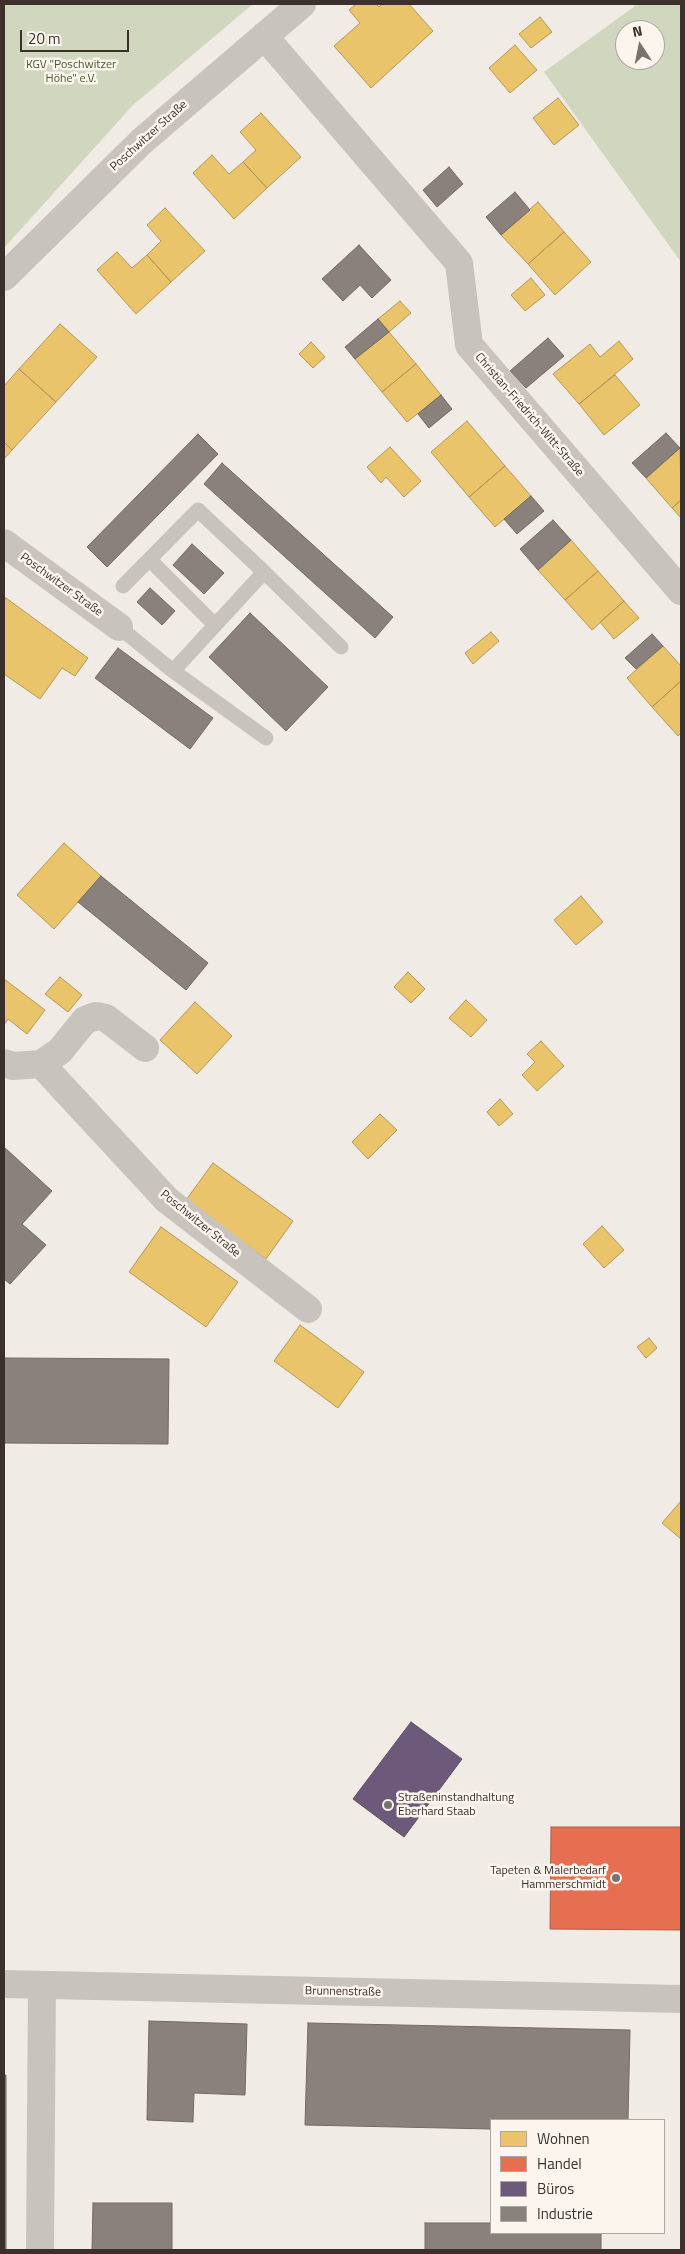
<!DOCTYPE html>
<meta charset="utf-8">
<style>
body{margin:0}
#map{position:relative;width:685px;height:2254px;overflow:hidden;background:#f0ebe5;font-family:"Titillium Web",sans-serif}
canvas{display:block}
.frame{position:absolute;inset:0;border:5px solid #3b302b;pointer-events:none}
.legend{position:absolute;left:490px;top:2119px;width:175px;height:115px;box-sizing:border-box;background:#fbf5ee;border:1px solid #aea6a0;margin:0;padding:6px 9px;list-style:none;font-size:15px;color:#3b302b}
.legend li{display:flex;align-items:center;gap:10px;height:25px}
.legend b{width:25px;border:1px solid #aea6a0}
.north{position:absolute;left:615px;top:20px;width:50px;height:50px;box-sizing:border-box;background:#fbf5ee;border:1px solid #aea6a0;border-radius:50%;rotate:349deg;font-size:14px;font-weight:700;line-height:20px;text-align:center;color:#3b302b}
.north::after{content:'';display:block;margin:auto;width:18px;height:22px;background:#7a716c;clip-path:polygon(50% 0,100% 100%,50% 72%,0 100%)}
.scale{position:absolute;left:20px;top:30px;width:109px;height:22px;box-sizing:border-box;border:2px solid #3b302b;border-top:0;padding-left:6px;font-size:15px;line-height:18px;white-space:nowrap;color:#3b302b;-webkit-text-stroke:4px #fbf5ee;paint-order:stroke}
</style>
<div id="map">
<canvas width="685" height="2254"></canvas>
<div class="frame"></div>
<ul class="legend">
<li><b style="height:14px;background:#e9c46a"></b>Wohnen</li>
<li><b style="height:14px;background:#e76f51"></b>Handel</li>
<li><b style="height:14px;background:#6d597a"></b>Büros</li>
<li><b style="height:14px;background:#8a817c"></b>Industrie</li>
</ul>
<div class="north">N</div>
<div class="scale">20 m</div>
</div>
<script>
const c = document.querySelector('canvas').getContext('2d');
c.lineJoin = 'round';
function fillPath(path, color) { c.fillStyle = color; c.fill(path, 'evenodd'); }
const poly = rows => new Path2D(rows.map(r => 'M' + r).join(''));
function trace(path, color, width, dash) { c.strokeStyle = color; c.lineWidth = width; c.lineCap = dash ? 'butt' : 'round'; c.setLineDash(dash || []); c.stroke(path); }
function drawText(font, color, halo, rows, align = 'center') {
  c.font = font + ' "Titillium Web",sans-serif'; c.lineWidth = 5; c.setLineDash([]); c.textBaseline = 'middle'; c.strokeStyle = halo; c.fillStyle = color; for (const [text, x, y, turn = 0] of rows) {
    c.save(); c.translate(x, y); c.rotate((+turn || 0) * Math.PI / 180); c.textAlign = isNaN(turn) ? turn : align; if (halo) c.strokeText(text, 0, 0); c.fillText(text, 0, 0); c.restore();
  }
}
fillPath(poly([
 [4,4,253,4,133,105,4,248],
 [634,4,681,4,681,262,544,72,635,6],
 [625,30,655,30,655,60,625,60]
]), '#d1d6bf');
const homes = poly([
 [356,4,376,4,379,7,382,4,409,4,433,31,371,88,334,46,360,23,349,10,356,4],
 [540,17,552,32,531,48,519,34,540,17],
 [515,45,537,70,510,93,489,68,515,45],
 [558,98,579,125,554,145,533,118,558,98],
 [261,113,301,157,267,188,243,162,256,150,240,132,261,113],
 [212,155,229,174,243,162,267,188,234,219,193,173,212,155],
 [538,202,564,232,528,264,501,235,538,202],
 [165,208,205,251,171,282,147,255,161,241,147,225,165,208],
 [564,232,591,262,555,295,528,264,564,232],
 [117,252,132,268,147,255,171,282,136,314,97,270,117,252],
 [531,278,545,295,525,311,511,295,531,278],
 [400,301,411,313,389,332,378,319,400,301],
 [60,324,97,357,56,402,19,369,60,324],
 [389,332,416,364,382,392,355,359,389,332],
 [619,341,633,359,579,404,553,374,590,344,600,357,619,341],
 [311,342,325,357,313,368,299,354,311,342],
 [416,364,441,395,407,422,382,392,416,364],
 [19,369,56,402,12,450,4,442,4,386,19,369],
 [615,375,640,405,604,435,579,404,615,375],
 [467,421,505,466,469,497,431,452,467,421],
 [4,442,12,450,4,459,4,442],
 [390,447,421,481,404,497,386,477,381,483,367,467,390,447],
 [680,448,681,500,672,508,646,478,680,448],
 [505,466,531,496,495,527,469,497,505,466],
 [681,500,681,518,672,508,681,500],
 [571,540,598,571,565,600,538,570,571,540],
 [598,571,624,601,592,630,565,600,598,571],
 [6,598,88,658,75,676,62,668,40,699,4,674,4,601,6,598],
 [624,601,639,618,614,639,600,622,624,601],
 [491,632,499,641,473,664,465,653,491,632],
 [663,646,681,666,681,681,652,707,627,678,663,646],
 [681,681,681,733,678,736,652,707,681,681],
 [64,843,101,876,54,929,17,895,64,843],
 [581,896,603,922,576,945,554,920,581,896],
 [408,972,425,989,411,1003,394,987,408,972],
 [60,977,82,995,68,1012,45,994,60,977],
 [4,979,45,1010,27,1034,8,1019,4,1025,4,979],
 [466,1000,487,1020,471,1037,449,1018,466,1000],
 [195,1002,232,1036,197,1074,160,1040,195,1002],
 [541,1041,564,1066,537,1091,522,1075,535,1062,527,1054,541,1041],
 [500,1099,513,1114,499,1126,487,1112,500,1099],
 [380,1114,397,1130,368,1159,352,1142,380,1114],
 [213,1163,293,1221,266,1259,186,1200,213,1163],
 [602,1226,624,1250,604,1268,583,1244,602,1226],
 [161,1227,238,1282,206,1327,129,1272,161,1227],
 [300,1325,364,1372,338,1408,274,1361,300,1325],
 [649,1338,657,1348,646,1358,637,1347,649,1338],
 [681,1501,681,1539,662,1523,681,1501]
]);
fillPath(homes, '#e9c46a');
trace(homes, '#b59857', 1);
const shops = poly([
 [551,1827,681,1827,681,1930,550,1929,551,1827]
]);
fillPath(shops, '#e76f51');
trace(shops, '#b35c46', 1);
const offices = poly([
 [411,1722,462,1759,404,1837,353,1799,411,1722]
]);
fillPath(offices, '#6d597a');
trace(offices, '#5e4d62', 1);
const industry = poly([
 [449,167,463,184,437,207,423,190,449,167],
 [515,192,530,210,501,235,486,217,515,192],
 [359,245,391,280,372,298,360,285,343,301,322,279,359,245],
 [378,319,389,332,355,359,345,347,378,319],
 [548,338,564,356,526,388,510,371,548,338],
 [441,395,452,409,429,428,418,414,441,395],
 [666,433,680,448,646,478,632,463,666,433],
 [198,434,218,454,107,567,87,547,198,434],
 [222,463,393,617,375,638,204,484,222,463],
 [531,496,544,511,517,534,504,519,531,496],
 [553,520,571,540,538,570,520,549,553,520],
 [192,544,224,573,204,594,173,565,192,544],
 [150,588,175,611,162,625,137,602,150,588],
 [250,613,328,687,286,731,209,657,250,613],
 [652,634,663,646,636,669,625,658,652,634],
 [118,648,213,718,190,749,95,678,118,648],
 [101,876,208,963,186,990,78,902,101,876],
 [4,1147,52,1191,22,1224,46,1245,10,1284,4,1279,4,1147],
 [4,1358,169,1359,168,1444,4,1443,4,1358],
 [149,2021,247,2024,245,2095,194,2093,193,2122,147,2120,149,2021],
 [308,2023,630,2030,628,2120,491,2120,491,2129,305,2125,308,2023],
 [4,2075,6,2075,6,2250,4,2250,4,2075],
 [93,2203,172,2203,172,2250,92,2250,93,2203],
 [425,2223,491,2223,491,2233,601,2233,601,2250,425,2250,425,2223]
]);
fillPath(industry, '#8a817c');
trace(industry, '#726964', 1);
trace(poly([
 [150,560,215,625],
 [123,586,198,510,264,572],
 [119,627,173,671,266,738],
 [173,671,264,572,341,647]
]), '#c9c3be', 15);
trace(poly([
 [264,36,459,263,469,345,681,591],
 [4,277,142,141,302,4],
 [4,543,119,627],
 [4,1063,13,1066,41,1064,60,1051,85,1020,96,1016,106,1018,145,1048],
 [41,1064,167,1200,308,1309],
 [4,1984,681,1999],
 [40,2250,42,1985]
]), '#c9c3be', 28);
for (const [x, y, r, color] of [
 [388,1805,5,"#7a716c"],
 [616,1878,5,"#7a716c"]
]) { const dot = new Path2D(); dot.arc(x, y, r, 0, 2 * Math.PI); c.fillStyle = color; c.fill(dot); trace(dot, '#fbf5ee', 2); }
drawText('12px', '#4a5a2e', '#fbf5ee', [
 ["KGV \"Poschwitzer",71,65],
 ["Höhe\" e.V.",71,79]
]);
drawText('12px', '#3b302b', '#fbf5ee', [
 ["Poschwitzer Straße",149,136,-42],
 ["Christian-Friedrich-Witt-Straße",529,415,49],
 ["Poschwitzer Straße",61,585,36],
 ["Poschwitzer Straße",200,1224,39],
 ["Brunnenstraße",343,1992,1]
]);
drawText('12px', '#3b302b', '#fbf5ee', [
 ["Straßeninstandhaltung",398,1798],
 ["Eberhard Staab",398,1812],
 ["Tapeten & Malerbedarf",606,1871,"right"],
 ["Hammerschmidt",606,1885,"right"]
], 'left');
</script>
